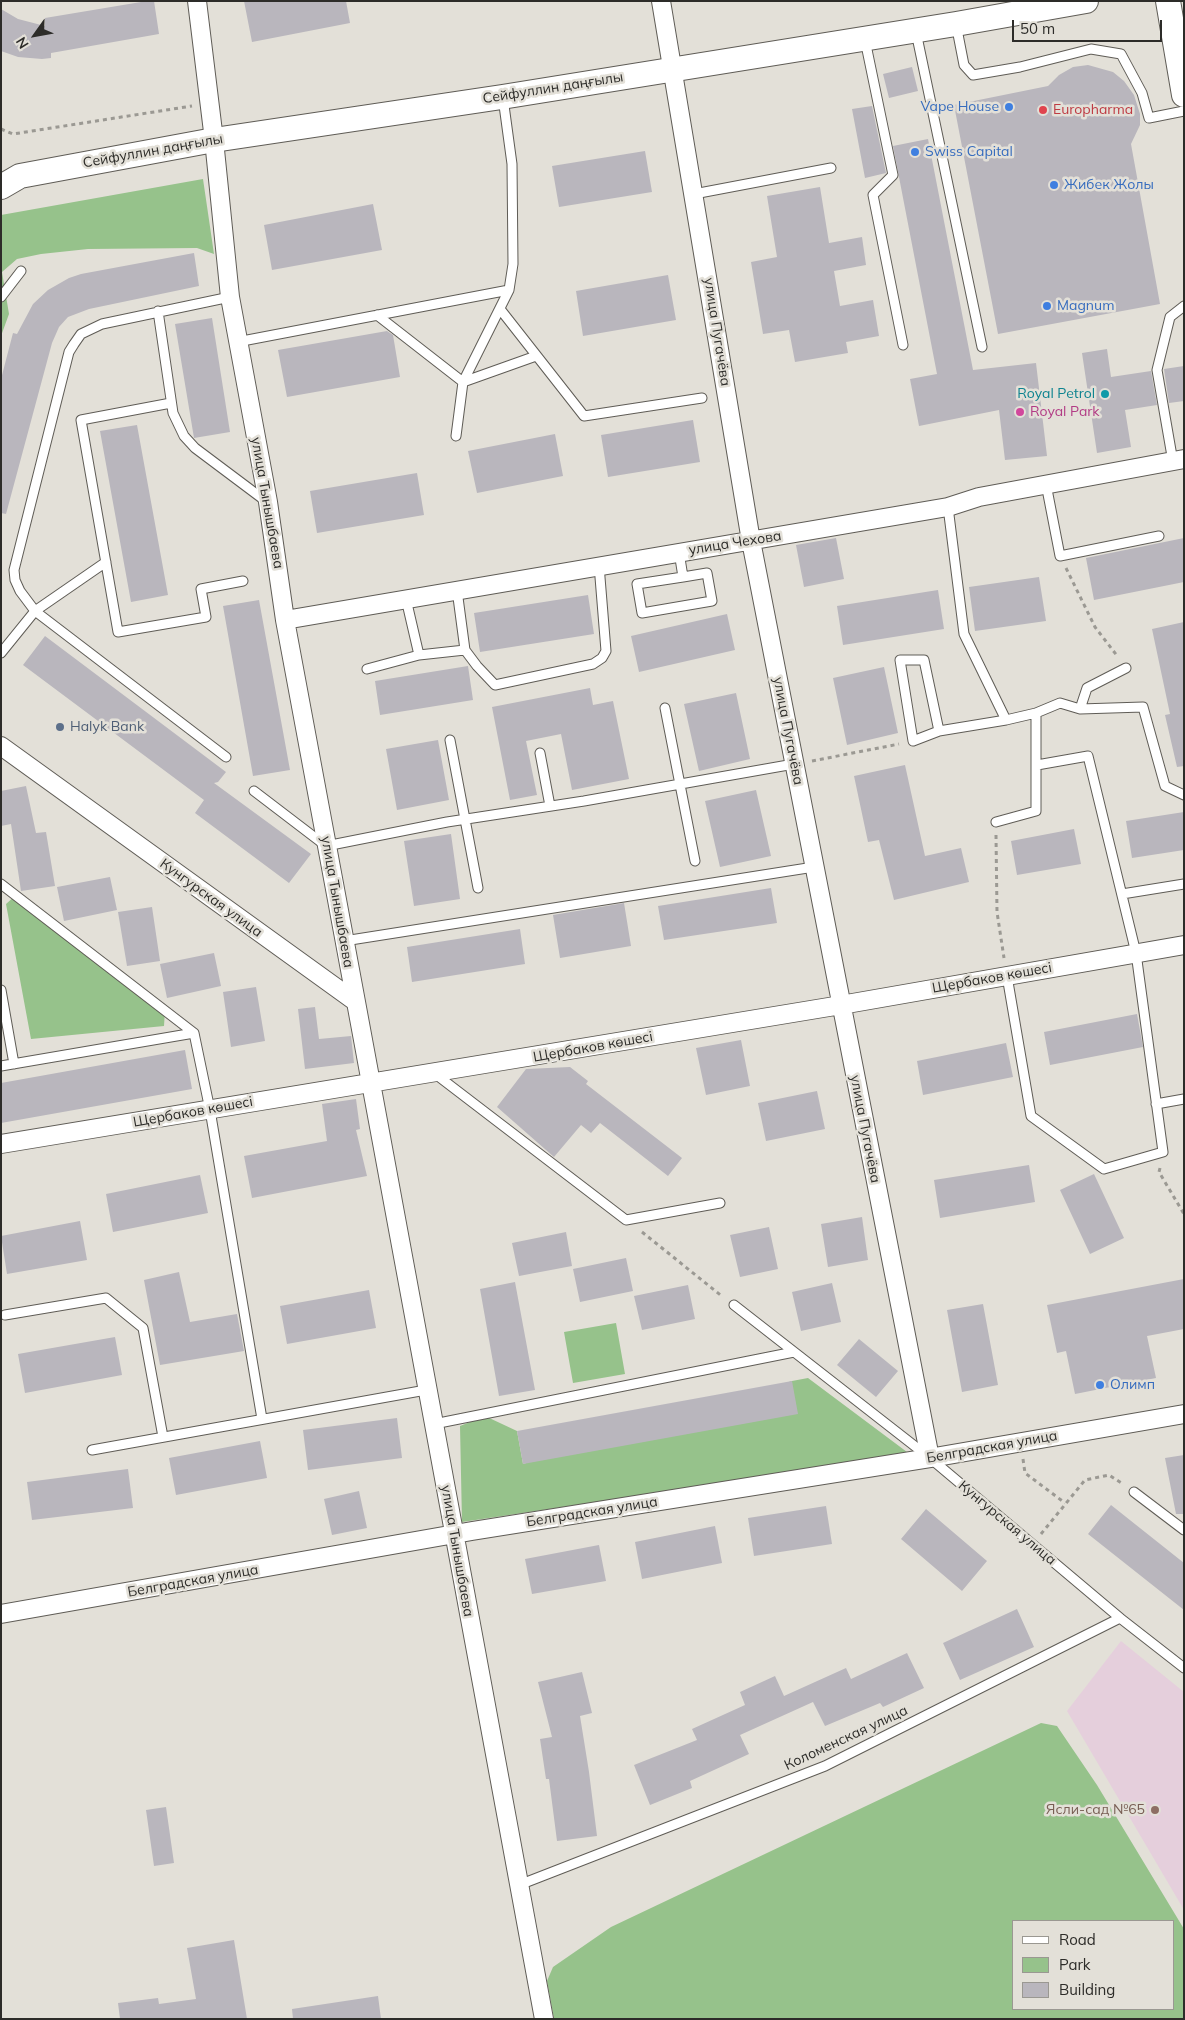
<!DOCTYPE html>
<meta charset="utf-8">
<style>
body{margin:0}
#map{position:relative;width:1185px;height:2020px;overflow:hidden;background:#e3e0d8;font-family:Mulish,sans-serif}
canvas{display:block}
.frame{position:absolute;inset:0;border:2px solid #2d2c29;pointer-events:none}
.legend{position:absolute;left:1012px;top:1920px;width:162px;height:90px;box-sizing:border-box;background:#e3e0d8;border:1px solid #9a9892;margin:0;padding:6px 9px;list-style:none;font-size:15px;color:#2d2c29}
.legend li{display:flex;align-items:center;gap:10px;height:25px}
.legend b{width:25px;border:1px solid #9a9892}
.north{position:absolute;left:10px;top:10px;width:50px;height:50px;-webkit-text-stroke:4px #e3e0d8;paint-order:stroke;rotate:238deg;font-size:14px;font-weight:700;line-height:20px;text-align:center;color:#2d2c29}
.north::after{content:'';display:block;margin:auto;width:18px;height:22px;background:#2d2c29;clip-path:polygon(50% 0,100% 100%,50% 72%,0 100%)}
.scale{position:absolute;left:1012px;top:20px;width:150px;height:22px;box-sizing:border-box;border:2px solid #2d2c29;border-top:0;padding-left:6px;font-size:15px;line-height:18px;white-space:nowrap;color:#2d2c29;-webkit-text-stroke:4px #e3e0d8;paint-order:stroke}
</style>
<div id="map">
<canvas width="1185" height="2020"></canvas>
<div class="frame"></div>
<ul class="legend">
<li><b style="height:6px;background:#fff"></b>Road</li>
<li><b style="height:14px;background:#96c28b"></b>Park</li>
<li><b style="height:14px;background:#b9b6bd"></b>Building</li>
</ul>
<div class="north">N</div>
<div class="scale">50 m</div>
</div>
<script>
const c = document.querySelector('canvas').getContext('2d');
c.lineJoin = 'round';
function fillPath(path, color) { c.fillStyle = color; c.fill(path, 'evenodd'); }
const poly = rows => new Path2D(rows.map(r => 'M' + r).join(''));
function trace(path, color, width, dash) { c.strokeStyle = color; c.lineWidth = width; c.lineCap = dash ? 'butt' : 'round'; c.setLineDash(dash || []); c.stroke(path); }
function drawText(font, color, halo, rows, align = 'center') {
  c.font = font + ' Mulish,sans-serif'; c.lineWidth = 5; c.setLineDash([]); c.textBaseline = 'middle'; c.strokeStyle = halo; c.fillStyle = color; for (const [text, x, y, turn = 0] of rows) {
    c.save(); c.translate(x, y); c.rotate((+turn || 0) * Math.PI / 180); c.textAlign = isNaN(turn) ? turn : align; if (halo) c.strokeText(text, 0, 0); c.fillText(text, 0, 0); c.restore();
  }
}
fillPath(poly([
 [1121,1641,1184,1692,1184,1910,1067,1711]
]), '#e5cfdc');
fillPath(poly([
 [203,179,214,254,197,248,88,249,41,254,17,259,2,272,9,314,1,336,1,215],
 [16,895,165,1010,164,1026,31,1039,6,904],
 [616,1323,625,1374,573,1383,564,1332],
 [808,1378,911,1455,462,1522,460,1426,485,1416,517,1431,523,1464,792,1381],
 [1041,1723,1057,1726,1097,1785,1184,1929,1184,2019,554,2019,547,1981,553,1967,611,1927],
 [1174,1921,1174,2009,1014,2009,1014,1921]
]), '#96c28b');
fillPath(poly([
 [147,1,154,1,159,34,51,53,51,58,42,59,18,57,1,51,1,9,18,19,45,26,45,18],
 [244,1,346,1,350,23,252,42],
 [1088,65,1113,72,1124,81,1134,95,1140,114,1140,125,1131,144,1160,304,998,334,954,105,1048,86,1059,75,1073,67],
 [912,67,918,91,889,98,883,74],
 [872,106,886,173,865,178,852,109],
 [928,139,973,370,1036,363,1047,456,1005,460,999,410,919,426,910,379,937,374,893,146],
 [645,151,652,192,559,207,552,166],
 [820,187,829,243,862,237,866,265,834,271,840,306,873,300,879,336,846,342,848,353,795,362,789,330,763,334,751,262,777,257,767,196],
 [373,204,382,250,272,270,264,225],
 [194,253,199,286,89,309,68,317,59,327,52,343,6,514,1,513,1,379,13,333,17,334,33,304,48,290,69,278,81,274],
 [668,275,676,320,583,336,576,291],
 [212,318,230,432,194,438,175,324],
 [387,331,393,335,400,377,287,397,278,350],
 [1107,349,1111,377,1151,371,1157,405,1125,410,1131,447,1097,453,1082,353],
 [1184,366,1184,401,1169,403,1164,369],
 [693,420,700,462,608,477,601,435],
 [137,425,168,595,131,602,100,431],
 [555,434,563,476,477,493,468,451],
 [417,473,424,515,317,533,310,491],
 [836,538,844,579,804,587,796,545],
 [1184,538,1184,582,1094,600,1086,558],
 [1039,577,1046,621,975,631,969,587],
 [938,590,944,629,843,645,837,606],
 [588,595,594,634,480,652,474,613],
 [259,600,290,770,253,776,223,606],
 [727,614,735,650,639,672,631,636],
 [1184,622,1184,766,1177,767,1165,715,1170,714,1152,629],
 [45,636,226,772,218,782,214,783,311,854,289,883,195,813,204,800,23,665],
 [468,666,473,700,380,715,375,681],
 [884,667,898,733,847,745,833,678],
 [590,688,593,705,613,701,629,779,572,790,561,734,526,741,537,795,510,800,492,707],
 [736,693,750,759,699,771,684,704],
 [438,740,449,800,397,810,386,749],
 [905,765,925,856,961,848,969,882,894,900,879,840,868,842,854,776],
 [26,786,36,833,46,832,55,886,21,891,11,824,1,826,1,791],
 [756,790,771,856,720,867,705,801],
 [1184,812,1184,850,1132,858,1126,821],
 [1074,829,1081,864,1017,875,1011,841],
 [451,834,460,899,414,906,404,841],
 [110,877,117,910,64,921,57,887],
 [771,888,777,923,664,940,658,906],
 [624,903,631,946,560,958,553,915],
 [152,907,160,961,127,966,118,912],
 [520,929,525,964,412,982,407,947],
 [214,953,221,986,167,998,160,964],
 [256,987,265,1041,231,1047,223,992],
 [315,1007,319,1039,351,1036,354,1063,305,1069,298,1009],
 [1137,1014,1143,1047,1050,1065,1044,1032],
 [741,1040,750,1086,706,1095,696,1048],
 [1006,1043,1013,1077,923,1095,917,1061],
 [185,1050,192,1089,1,1123,1,1083],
 [570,1067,588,1081,586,1084,682,1158,668,1176,600,1123,591,1133,581,1125,554,1157,497,1107,526,1069],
 [817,1091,825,1129,766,1141,758,1103],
 [356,1099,360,1129,356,1130,367,1176,252,1198,244,1156,327,1141,322,1104],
 [1029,1165,1035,1202,940,1218,934,1180],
 [1094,1174,1124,1238,1090,1254,1060,1190],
 [200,1175,208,1213,113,1232,106,1194],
 [862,1217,868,1260,828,1267,821,1224],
 [80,1221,87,1260,7,1274,1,1236],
 [769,1227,778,1269,740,1277,730,1235],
 [566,1232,572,1266,519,1276,512,1243],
 [626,1258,633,1291,580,1302,573,1269],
 [179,1272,190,1322,237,1314,244,1351,160,1365,144,1280],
 [1184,1279,1184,1329,1147,1336,1156,1378,1075,1394,1066,1351,1057,1353,1047,1305],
 [515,1282,535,1390,499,1396,480,1289],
 [832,1283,841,1322,801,1331,792,1292],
 [688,1285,695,1319,642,1330,634,1296],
 [369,1290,376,1328,287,1344,280,1306],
 [983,1304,998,1385,962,1392,947,1310],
 [115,1337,122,1375,25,1393,18,1354],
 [859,1339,898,1371,876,1397,837,1365],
 [792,1381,798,1414,523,1464,517,1431],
 [397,1418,402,1458,308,1470,303,1430],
 [260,1441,267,1478,176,1495,169,1458],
 [1184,1455,1184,1514,1176,1514,1165,1458],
 [128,1469,133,1508,32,1520,27,1482],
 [359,1491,367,1528,332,1535,324,1499],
 [1111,1505,1184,1563,1184,1610,1088,1534],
 [826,1506,832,1544,754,1556,748,1518],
 [926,1509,987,1561,962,1591,901,1539],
 [715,1526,722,1563,642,1579,635,1542],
 [599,1545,606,1581,532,1594,525,1559],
 [1017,1609,1034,1647,960,1680,943,1643],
 [907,1653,924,1688,883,1707,880,1703,825,1726,813,1702,740,1735,749,1754,690,1781,692,1788,650,1805,634,1765,697,1740,692,1729,745,1705,740,1692,775,1676,784,1696,846,1668,851,1679],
 [582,1672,592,1713,580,1716,589,1772,597,1836,557,1841,549,1779,546,1779,540,1739,552,1737,538,1682],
 [166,1807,174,1863,154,1866,146,1810],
 [234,1940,247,2019,120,2019,118,2003,158,1998,159,2004,196,1999,187,1948],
 [378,1996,381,2019,293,2019,292,2009]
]), '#b9b6bd');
const service = poly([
 [956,24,964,65,973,75,1020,67,1091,49,1121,54,1142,93,1149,118,1184,111],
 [916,32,982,347],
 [865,40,893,175,873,195,903,345],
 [694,194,831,168],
 [1,297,21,271],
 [500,309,584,416,702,398],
 [158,311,173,413,184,436,195,448,267,502],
 [377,315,463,382,536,356],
 [237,342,509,290],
 [171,403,81,420,118,632,206,617,201,589,243,581],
 [456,436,463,382,509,290,513,264,512,164,503,98],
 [1173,462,1157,370,1170,317,1184,306],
 [1046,484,1060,556,1159,536],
 [679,552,683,577,707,573,712,601,642,613,637,584,683,577],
 [457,590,465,650],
 [406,599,419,655],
 [1,653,35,611,106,562],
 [367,669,419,655,465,650,477,666,495,685,593,664,602,658,606,651,599,565],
 [665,708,695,861],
 [1080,709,1143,707,1165,786,1184,795],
 [1006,720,1036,713,1060,703,1080,709,1087,688,1126,668],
 [939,731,924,660,900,660,913,741,939,731,1006,720,964,634,948,507],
 [450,740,478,888],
 [540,753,550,806],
 [226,757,35,611,20,591,15,580,14,570,69,352,74,344,81,334,102,324,230,297],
 [254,791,326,846,447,822,584,801,794,764],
 [996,822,1036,811,1036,713],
 [1,884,194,1033,210,1110,262,1419],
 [1122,894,1184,884],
 [344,941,814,867],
 [1007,976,1031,1116,1104,1169,1163,1152,1136,953,1088,756,1037,765],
 [1,990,14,1064],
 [1,1066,194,1033],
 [434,1073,626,1220,720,1203],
 [1156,1104,1184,1099],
 [734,1305,930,1458,1120,1618,1184,1668],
 [5,1315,106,1298,143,1328,163,1437],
 [434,1424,794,1352],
 [92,1450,426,1390],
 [1134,1492,1184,1530],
 [519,1885,825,1766,1120,1618]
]);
const minor = poly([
 [197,1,214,140,230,297,268,502,285,620,356,1002],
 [661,1,751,541,930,1458],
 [285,620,948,507,979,497,1184,459],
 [1,746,356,1002,544,2019],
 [1,1144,841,1005,1184,945],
 [1,1614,472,1531,930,1458,1184,1414]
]);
const secondary = poly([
 [1168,1,1184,95],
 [1,187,20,176,214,140,502,97,956,24,1086,1]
]);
trace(service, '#5f5c56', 11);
trace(minor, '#5f5c56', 20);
trace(secondary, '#5f5c56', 26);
trace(poly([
 [1,129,13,134,192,106],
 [1066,568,1095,627,1118,657],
 [812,761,899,744],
 [996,835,997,912,1004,958],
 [1160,1168,1159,1172,1184,1214],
 [642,1232,723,1297],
 [1023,1459,1025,1473,1065,1503],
 [1041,1534,1085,1480,1109,1475,1123,1484]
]), '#9b9993', 3, [4, 4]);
trace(service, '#fff', 9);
trace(minor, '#fff', 18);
trace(secondary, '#fff', 24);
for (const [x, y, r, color] of [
 [1009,107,5,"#3f7fe0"],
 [1043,110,5,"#e0444e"],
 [915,152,5,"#3f7fe0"],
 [1054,185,5,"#3f7fe0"],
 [1047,306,5,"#3f7fe0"],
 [1105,394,5,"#0f9aa8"],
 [1020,412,5,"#d1479c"],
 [60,727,5,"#5c6f8a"],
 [1100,1385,5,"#3f7fe0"],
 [1155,1810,5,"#8d6e63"]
]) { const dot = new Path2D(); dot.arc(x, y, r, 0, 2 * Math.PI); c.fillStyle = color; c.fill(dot); trace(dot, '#e3e0d8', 2); }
drawText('14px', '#2d2c29', '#e3e0d8', [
 ["Сейфуллин даңғылы",553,88,-9],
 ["Сейфуллин даңғылы",153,151,-10],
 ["улица Пугачёва",717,332,81],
 ["улица Тынышбаева",267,503,80],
 ["улица Чехова",735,543,-9],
 ["улица Пугачёва",788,731,79],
 ["Кунгурская улица",211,898,36],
 ["улица Тынышбаева",337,902,80],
 ["Щербаков көшесі",992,978,-10],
 ["Щербаков көшесі",593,1047,-10],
 ["Щербаков көшесі",193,1112,-10],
 ["улица Пугачёва",865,1129,79],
 ["Белградская улица",992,1447,-10],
 ["Белградская улица",592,1512,-9],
 ["Кунгурская улица",1007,1523,40],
 ["улица Тынышбаева",457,1551,80],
 ["Белградская улица",193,1581,-10],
 ["Коломенская улица",846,1738,-25]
]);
drawText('14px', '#366cbe', '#e3e0d8', [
 ["Vape House",999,107,"right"],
 ["Swiss Capital",925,152],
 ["Жибек Жолы",1064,185],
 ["Magnum",1057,306],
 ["Олимп",1110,1385]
], 'left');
drawText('14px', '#be3a42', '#e3e0d8', [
 ["Europharma",1053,110]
], 'left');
drawText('14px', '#0d838f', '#e3e0d8', [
 ["Royal Petrol",1095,394]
], 'right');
drawText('14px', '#b23c85', '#e3e0d8', [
 ["Royal Park",1030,412]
], 'left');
drawText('14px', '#4e5e75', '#e3e0d8', [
 ["Halyk Bank",70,727]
], 'left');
drawText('14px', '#785e54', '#e3e0d8', [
 ["Ясли-сад №65",1145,1810]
], 'right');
</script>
